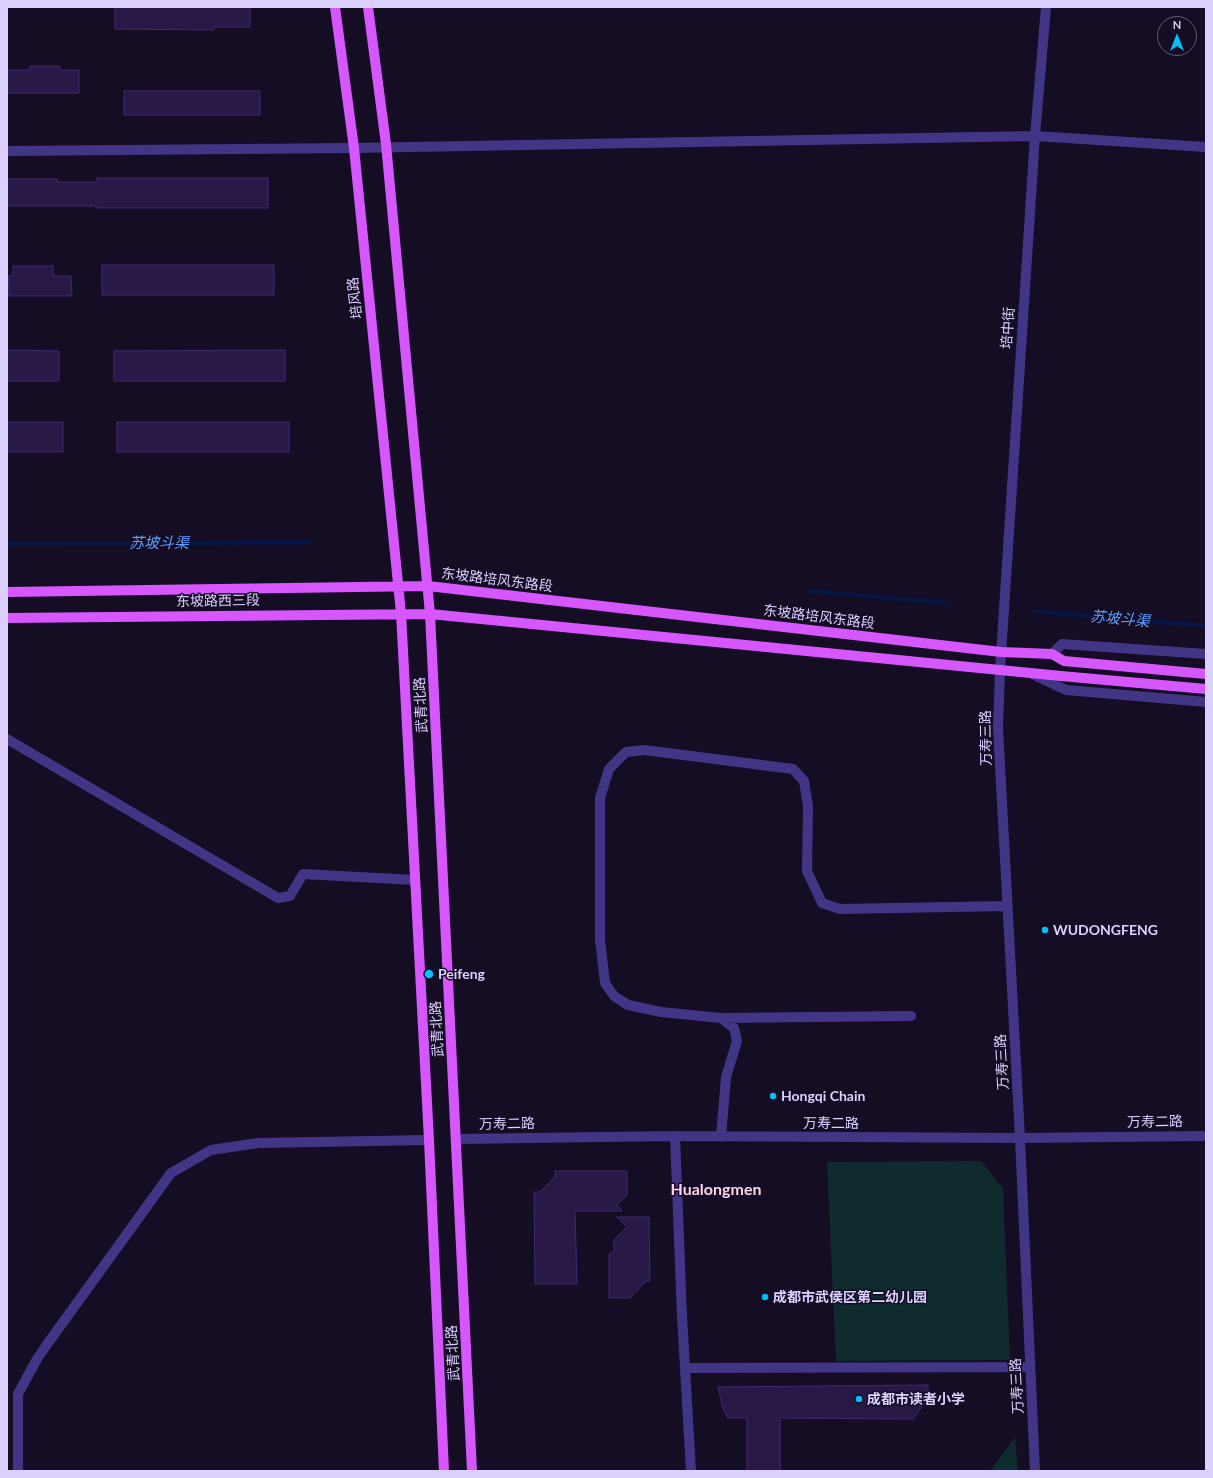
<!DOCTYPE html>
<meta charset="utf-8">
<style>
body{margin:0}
#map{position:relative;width:1213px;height:1478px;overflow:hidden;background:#140d24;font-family:Lato,sans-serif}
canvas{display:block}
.frame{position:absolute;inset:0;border:8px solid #dbd0ff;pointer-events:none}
.north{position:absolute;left:1157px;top:16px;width:40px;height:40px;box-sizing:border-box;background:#140d24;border:1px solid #645b7c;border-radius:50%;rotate:0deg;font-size:11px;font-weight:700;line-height:16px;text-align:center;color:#dbd0ff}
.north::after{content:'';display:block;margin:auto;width:14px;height:18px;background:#00c0fb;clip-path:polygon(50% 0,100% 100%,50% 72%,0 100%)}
</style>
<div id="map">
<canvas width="1213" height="1478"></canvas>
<div class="frame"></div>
<div class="north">N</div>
</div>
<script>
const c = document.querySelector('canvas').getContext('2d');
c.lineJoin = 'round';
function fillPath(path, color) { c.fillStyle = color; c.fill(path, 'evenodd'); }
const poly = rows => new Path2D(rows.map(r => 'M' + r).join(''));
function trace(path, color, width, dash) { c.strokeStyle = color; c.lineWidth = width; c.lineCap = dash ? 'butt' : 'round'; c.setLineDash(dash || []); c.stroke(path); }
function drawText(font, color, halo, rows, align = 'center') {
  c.font = font + ' Lato,"Noto Sans SC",sans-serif'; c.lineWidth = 3; c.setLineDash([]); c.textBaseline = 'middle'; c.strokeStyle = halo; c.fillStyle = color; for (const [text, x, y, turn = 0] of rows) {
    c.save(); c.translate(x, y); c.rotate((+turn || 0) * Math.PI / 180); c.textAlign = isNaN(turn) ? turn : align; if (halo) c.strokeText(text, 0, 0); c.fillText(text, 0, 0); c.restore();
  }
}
fillPath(poly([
 [981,1161,1003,1188,1010,1360,836,1361,827,1162],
 [1015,1437,1018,1471,990,1471]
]), '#0f2b2e');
trace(poly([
 [7,544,310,542],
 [809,591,947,603],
 [1034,611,1206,626]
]), '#071543', 4.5);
const building = poly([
 [115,7,250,7,250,27,214,27,214,30,115,29,115,7],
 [30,66,60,66,60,70,79,70,79,93,7,93,7,70,30,70,30,66],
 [124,91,260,91,260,115,124,115,124,91],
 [97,178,268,178,268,208,96,208,96,206,7,206,7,179,57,179,57,182,97,182,97,178],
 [102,265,274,265,274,295,102,295,102,265],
 [13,266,53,266,53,276,71,276,72,296,9,296,8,276,13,276,13,266],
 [7,350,59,351,59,381,7,381,7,350],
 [285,350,285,381,114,381,114,351,285,350],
 [7,422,63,422,63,452,7,452,7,422],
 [117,422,289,422,289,452,117,452,117,422],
 [555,1171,627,1171,627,1195,617,1205,622,1211,575,1211,577,1284,535,1284,534,1192,540,1192,555,1177,555,1171],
 [617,1217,649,1217,650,1281,646,1281,630,1298,609,1298,609,1254,614,1251,614,1240,627,1227,617,1217],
 [928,1385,928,1394,923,1405,913,1419,780,1418,780,1471,747,1471,747,1418,728,1418,723,1409,718,1387,928,1385]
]);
fillPath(building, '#271846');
trace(building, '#412973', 1);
trace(poly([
 [7,151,354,148,1035,136,1206,147],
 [1052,654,1062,644,1206,654],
 [1032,674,1066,690,1206,702],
 [7,739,278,898,290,896,303,874,415,880],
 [721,1018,911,1016],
 [675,1136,682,1316,691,1471],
 [721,1137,726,1077,737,1041,734,1028,721,1018,661,1012,628,1005,614,996,605,983,600,940,600,798,609,769,626,752,644,750,793,769,804,781,808,806,807,871,822,903,840,909,1007,906],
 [457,1139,675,1136,1020,1138,1206,1136],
 [685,1368,1030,1367],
 [18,1471,18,1394,37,1359,48,1343,171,1173,211,1150,258,1143,429,1140],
 [1035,1471,1020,1138,998,728,1000,670,1035,136,1046,7]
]), '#433585', 10);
trace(poly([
 [335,7,354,148,401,613,429,1140,444,1471],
 [368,7,386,144,430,614,472,1471],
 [7,592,428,586,1001,652,1052,654,1064,661,1206,674],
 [7,618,430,614,1061,676,1206,689]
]), '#d757ff', 10);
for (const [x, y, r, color] of [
 [1045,930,4,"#00c0fb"],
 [429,974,5,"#00c0fb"],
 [773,1096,4,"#00c0fb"],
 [765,1297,4,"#00c0fb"],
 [859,1399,4,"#00c0fb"]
]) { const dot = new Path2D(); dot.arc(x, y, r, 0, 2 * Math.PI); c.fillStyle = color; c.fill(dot); trace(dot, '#140d24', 1.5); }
drawText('14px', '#dbd0ff', '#140d24', [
 ["培风路",355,298,-96],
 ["培中街",1008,328,-86],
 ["东坡路培风东路段",497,580,7],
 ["东坡路西三段",218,601,-1],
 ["东坡路培风东路段",819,617,7],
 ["武青北路",421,705,-93],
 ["万寿三路",986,738,-91],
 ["武青北路",437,1029,-93],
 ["万寿三路",1002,1062,-93],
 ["万寿二路",1155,1122,-1],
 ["万寿二路",831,1123],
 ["万寿二路",507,1124,-1],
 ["武青北路",453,1353,-93],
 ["万寿三路",1017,1386,-93]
]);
drawText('bold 14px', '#dbd0ff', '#140d24', [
 ["WUDONGFENG",1053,930],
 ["Peifeng",438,974],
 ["Hongqi Chain",781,1096],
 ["成都市武侯区第二幼儿园",773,1297],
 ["成都市读者小学",867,1399]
], 'left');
drawText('italic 15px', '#5e9fff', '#140d24', [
 ["苏坡斗渠",159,543],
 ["苏坡斗渠",1120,619,5]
]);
drawText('bold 16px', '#ffd2e8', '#140d24', [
 ["Hualongmen",716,1190]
]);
</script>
